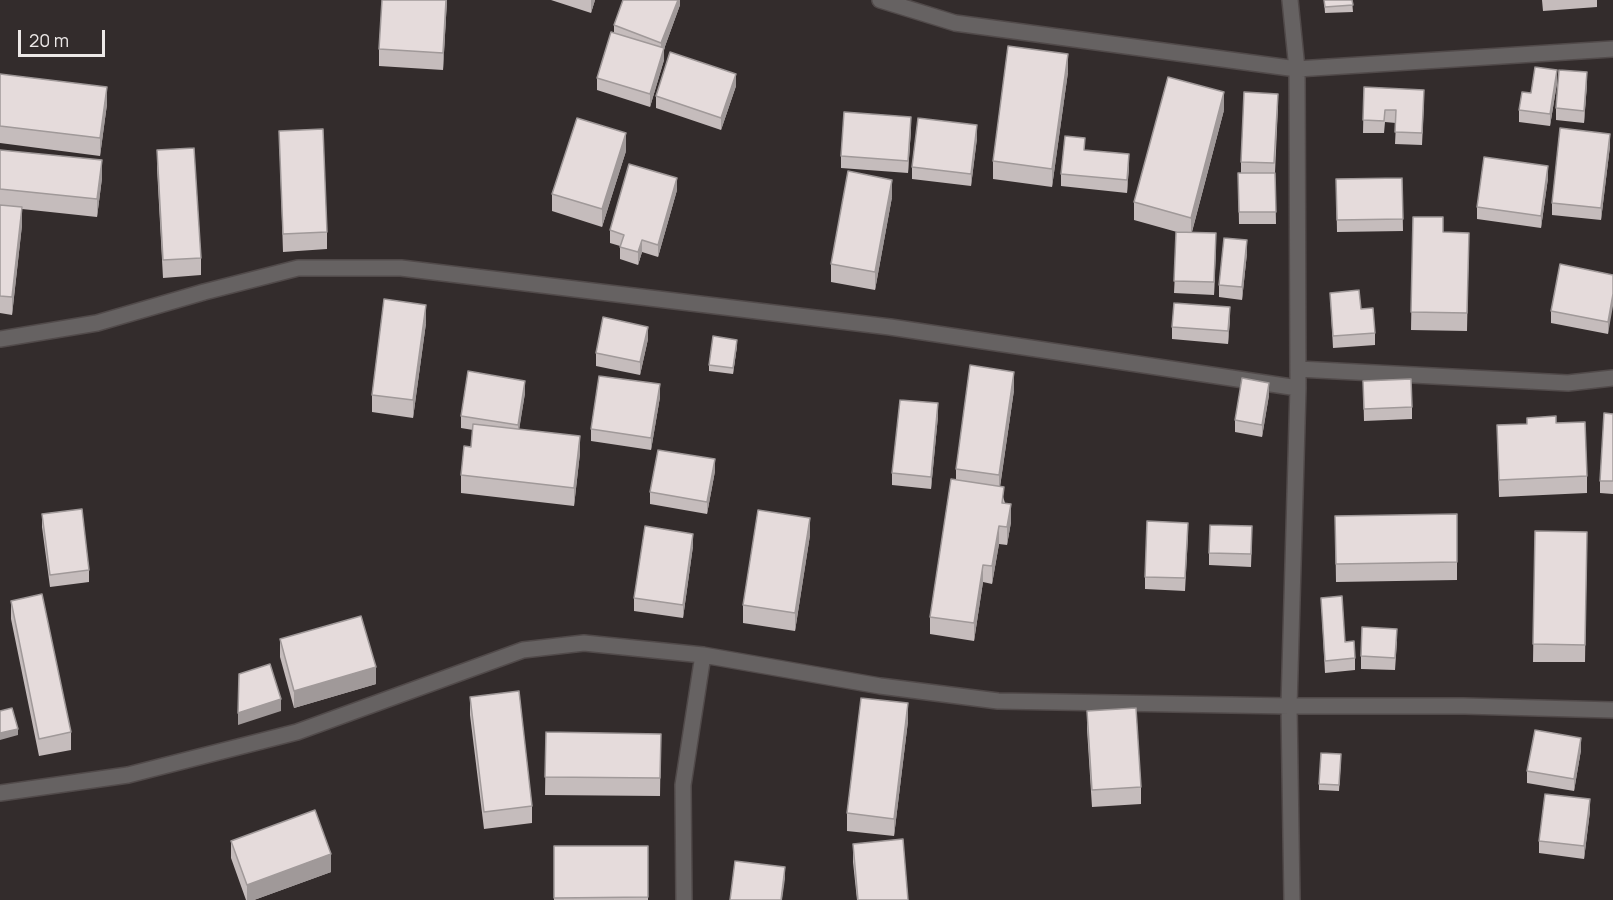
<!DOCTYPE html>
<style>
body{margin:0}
#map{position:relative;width:1613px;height:900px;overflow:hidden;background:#332c2c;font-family:Manrope,sans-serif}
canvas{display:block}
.scale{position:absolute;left:18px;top:30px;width:87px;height:27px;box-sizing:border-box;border:3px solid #ede9e8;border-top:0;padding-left:8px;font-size:18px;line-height:21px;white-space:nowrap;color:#ede9e8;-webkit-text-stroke:4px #332c2c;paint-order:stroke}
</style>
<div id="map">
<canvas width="1613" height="900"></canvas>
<div class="scale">20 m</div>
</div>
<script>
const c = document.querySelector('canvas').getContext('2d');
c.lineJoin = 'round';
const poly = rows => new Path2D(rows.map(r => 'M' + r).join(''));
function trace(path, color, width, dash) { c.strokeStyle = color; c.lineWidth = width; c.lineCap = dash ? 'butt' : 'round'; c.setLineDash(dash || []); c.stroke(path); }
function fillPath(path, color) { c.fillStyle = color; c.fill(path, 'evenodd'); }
const minor = poly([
 [880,0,955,23,1297,69,1613,49],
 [1290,0,1297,69,1298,388,1289,706,1292,900],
 [0,339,97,323,204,292,298,268,401,268,890,327,1298,388],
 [1298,369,1568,383,1613,378],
 [0,793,128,775,297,732,523,650,584,643,703,655,880,686,998,701,1289,706,1464,706,1613,710],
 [684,900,683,785,703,655]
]);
trace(minor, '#514a4a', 18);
trace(minor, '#666262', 15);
fillPath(poly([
 [382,0,447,0,443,70,379,66,379,49],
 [551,0,595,0,591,13],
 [680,0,680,5,664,49,664,60,650,107,597,90,597,78,614,33,614,25],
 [1324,0,1352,0,1353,12,1325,13],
 [1542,0,1597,0,1597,7,1543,11],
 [1068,72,1052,187,993,179,993,161],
 [0,74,107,104,100,156,0,143],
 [1557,83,1550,126,1519,122,1519,110,1531,93],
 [1587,84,1584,123,1556,120,1556,108],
 [736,86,721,130,656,108,656,96],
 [1364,87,1424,102,1422,145,1395,144,1396,123,1385,122,1384,133,1363,133],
 [1278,106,1275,173,1276,224,1239,224,1238,173,1241,173,1241,162],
 [1224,110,1192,232,1216,246,1214,295,1174,293,1177,232,1134,220,1134,202],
 [911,129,908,173,841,168,841,156],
 [279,131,327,232,327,249,283,252],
 [977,138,971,186,912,179,912,167],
 [1610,146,1601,220,1552,215,1552,203],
 [0,150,102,178,97,217,22,209,22,225,12,315,0,313],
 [157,150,201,258,201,275,163,278,157,168],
 [1085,150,1129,166,1127,193,1061,186,1061,174],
 [626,151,602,227,552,211,552,194],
 [1402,178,1403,231,1337,232,1336,179],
 [1548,178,1541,228,1477,219,1477,207],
 [677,190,658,257,642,252,638,265,620,259,620,246,610,243,610,230],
 [892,197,875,290,831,282,831,264],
 [1413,217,1443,232,1469,233,1467,331,1411,330],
 [1247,253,1242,300,1219,297,1219,285],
 [1613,275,1608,334,1551,323,1551,311],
 [1330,293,1375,333,1375,345,1333,348],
 [1230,319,1228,344,1172,339,1172,327],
 [426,323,413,418,372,412,372,395],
 [648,339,640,375,596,366,596,353],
 [737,346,733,374,709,371,709,365],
 [1363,381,1412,407,1412,419,1364,421],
 [1014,390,1000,487,1011,522,1007,545,999,544,992,584,983,582,974,641,930,634,930,617,956,480,956,469],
 [525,393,519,429,580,453,574,506,461,493,461,475,471,447,473,430,461,428,461,416],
 [1269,395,1262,437,1235,432,1235,420],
 [660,397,651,450,591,441,591,429],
 [1613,414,1613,494,1600,493,1600,481],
 [938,416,931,489,892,485,892,473],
 [1556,423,1587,476,1587,493,1499,497,1497,425],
 [715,471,707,514,650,504,650,492],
 [42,514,89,570,89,582,50,587,42,527],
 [1457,514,1457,580,1336,582,1335,516],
 [1535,531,1587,532,1585,662,1533,662],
 [810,535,795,631,743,623,743,605],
 [1188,535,1185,591,1145,589,1145,577],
 [1252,539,1251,567,1209,565,1209,553],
 [693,546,683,618,634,611,634,598],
 [1321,598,1355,658,1355,670,1325,673],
 [11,601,71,732,71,750,39,756,11,619],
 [280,639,376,684,294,708,280,657],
 [1397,641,1395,670,1361,669,1361,656],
 [470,697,532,806,532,823,484,829,470,715],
 [1087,711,1141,787,1141,804,1092,807,1087,729],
 [908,721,894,836,847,831,847,813],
 [546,732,661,734,660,796,545,795],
 [1581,750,1574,791,1527,783,1527,771],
 [1341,760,1339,791,1319,790,1319,784],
 [1590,811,1584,859,1539,853,1539,841],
 [231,841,331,872,254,900,246,900,231,858],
 [853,844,908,900,857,900,853,862],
 [554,846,648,846,648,900,554,900]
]), '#c5bcbc');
fillPath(poly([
 [446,0,447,0,443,70,443,53],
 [591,0,595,0,591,13],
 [678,0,680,0,680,5,664,49,664,60,650,107,650,94,661,55,661,43],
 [1068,54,1068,72,1052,187,1052,169],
 [1557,70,1557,83,1550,126,1550,114],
 [1587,72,1587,84,1584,123,1584,111],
 [736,74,736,86,721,130,721,118],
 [107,87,107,104,100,156,100,138],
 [1224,92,1224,110,1191,235,1191,218],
 [911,117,911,129,908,173,908,161],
 [977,125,977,138,971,186,971,174],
 [626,133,626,151,602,227,602,209],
 [1610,134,1610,146,1601,220,1601,208],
 [1129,154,1129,166,1127,193,1127,180],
 [102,160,102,178,97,217,97,199],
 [1548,166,1548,178,1541,228,1541,216],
 [677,178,677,190,658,257,658,245],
 [892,180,892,197,875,290,875,272],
 [22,207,22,225,12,315,12,297],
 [1216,233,1216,246,1214,295,1214,282],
 [642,240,642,252,638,265,638,252],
 [1247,240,1247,253,1242,300,1242,287],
 [1613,294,1613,306,1608,334,1608,322],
 [426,305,426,323,413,418,413,400],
 [1230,307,1230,319,1228,344,1228,331],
 [648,327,648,339,640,375,640,362],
 [737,340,737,346,733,374,733,368],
 [1014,372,1014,390,999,493,999,475],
 [525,381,525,393,518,437,518,425],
 [1269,383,1269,395,1262,437,1262,425],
 [660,384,660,397,651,450,651,438],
 [938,403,938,416,931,489,931,477],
 [580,436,580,453,574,506,574,488],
 [715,459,715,471,707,514,707,502],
 [1011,504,1011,522,1007,545,1007,527],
 [810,518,810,535,795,631,795,613],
 [999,526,999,544,992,584,992,566],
 [693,534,693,546,683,618,683,605],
 [983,565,983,582,974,641,974,623],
 [376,667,376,684,294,708,294,691],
 [281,699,281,711,238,725,238,713],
 [908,703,908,721,894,836,894,819],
 [18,729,18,735,0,740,0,733],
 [1581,738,1581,750,1574,791,1574,779],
 [1590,799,1590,811,1584,859,1584,846],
 [331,854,331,872,254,900,247,900,247,885],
 [785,867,785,879,782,900,781,900]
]), '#a09999');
const building = poly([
 [382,0,446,0,443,53,379,49,382,0],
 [623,0,678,0,661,43,614,25,623,0],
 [1324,0,1352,0,1353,5,1325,7,1324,0],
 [611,32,664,48,650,94,597,78,611,32],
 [1008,46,1068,54,1052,169,993,161,1008,46],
 [670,52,736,74,721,118,656,96,670,52],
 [1535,67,1557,70,1550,114,1519,110,1522,92,1531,93,1535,67],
 [1559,70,1587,72,1584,111,1556,108,1559,70],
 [0,74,107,87,100,138,0,126,0,74],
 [1168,77,1224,92,1191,218,1134,202,1168,77],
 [1364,87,1424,90,1422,133,1395,132,1396,110,1385,110,1384,121,1363,120,1364,87],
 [1244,92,1278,94,1274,163,1241,162,1244,92],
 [844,112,911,117,908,161,841,156,844,112],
 [577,118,626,133,602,209,552,194,577,118],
 [918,118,977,125,971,174,912,167,918,118],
 [1560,128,1610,134,1601,208,1552,203,1560,128],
 [323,129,327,232,283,234,279,131,323,129],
 [1065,136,1085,138,1084,150,1129,154,1127,180,1061,174,1065,136],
 [194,148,201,258,163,260,157,150,194,148],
 [0,150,102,160,97,199,0,189,0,150],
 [1484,157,1548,166,1541,216,1477,207,1484,157],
 [629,164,677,178,658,245,642,240,638,252,620,247,624,235,610,230,629,164],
 [848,171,892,180,875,272,831,264,848,171],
 [1238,173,1275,173,1276,212,1239,212,1238,173],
 [1402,178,1403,219,1337,220,1336,179,1402,178],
 [0,205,22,207,12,297,0,296,0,205],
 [1413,217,1443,217,1443,232,1469,233,1467,313,1411,312,1413,217],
 [1176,232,1216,233,1214,282,1174,281,1176,232],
 [1224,238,1247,240,1242,287,1219,285,1224,238],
 [1560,264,1613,275,1613,294,1608,322,1551,311,1560,264],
 [1359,290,1361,309,1373,308,1375,333,1333,336,1330,293,1359,290],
 [384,299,426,305,413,400,372,395,384,299],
 [1174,303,1230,307,1228,331,1172,327,1174,303],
 [603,317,648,327,640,362,596,353,603,317],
 [713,336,737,340,733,368,709,365,713,336],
 [970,365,1014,372,999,475,956,469,970,365],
 [468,371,525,381,518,425,461,416,468,371],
 [599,376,660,384,651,438,591,429,599,376],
 [1242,378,1269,383,1262,425,1235,420,1242,378],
 [1411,379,1412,407,1364,409,1363,381,1411,379],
 [900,400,938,403,931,477,892,473,900,400],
 [1604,413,1613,414,1613,481,1600,481,1604,413],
 [1556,416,1556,423,1585,422,1587,476,1499,480,1497,425,1527,424,1527,418,1556,416],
 [473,424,580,436,574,488,461,475,464,446,471,447,473,424],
 [658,450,715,459,707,502,650,492,658,450],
 [951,479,1004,487,1002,503,1011,504,1007,527,999,526,992,566,983,565,974,623,930,617,951,479],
 [82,509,89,570,50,575,42,514,82,509],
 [758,510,810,518,795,613,743,605,758,510],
 [1457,514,1457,562,1336,564,1335,516,1457,514],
 [1147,521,1188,523,1185,578,1145,577,1147,521],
 [1210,525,1252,526,1251,554,1209,553,1210,525],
 [645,526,693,534,683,605,634,598,645,526],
 [1535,531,1587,532,1585,645,1533,644,1535,531],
 [42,594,71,732,39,739,11,601,42,594],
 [1342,596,1345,642,1354,641,1355,658,1325,661,1321,598,1342,596],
 [361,616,376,667,294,691,280,639,361,616],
 [1362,627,1397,629,1395,658,1361,656,1362,627],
 [270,664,281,699,238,713,239,674,270,664],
 [519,691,532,806,484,812,470,697,519,691],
 [861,698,908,703,894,819,847,813,861,698],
 [12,708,18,729,0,733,0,711,12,708],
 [1136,708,1141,787,1092,790,1087,711,1136,708],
 [1535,730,1581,738,1574,779,1527,771,1535,730],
 [546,732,661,734,660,778,545,777,546,732],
 [1321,753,1341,754,1339,785,1319,784,1321,753],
 [1545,794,1590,799,1584,846,1539,841,1545,794],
 [315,810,331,854,247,885,231,841,315,810],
 [903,839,908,900,858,900,853,844,903,839],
 [554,846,648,846,648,897,554,898,554,846],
 [735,861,785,867,781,900,730,900,735,861]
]);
fillPath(building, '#e5dbdb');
trace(building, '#a09999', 1.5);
</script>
